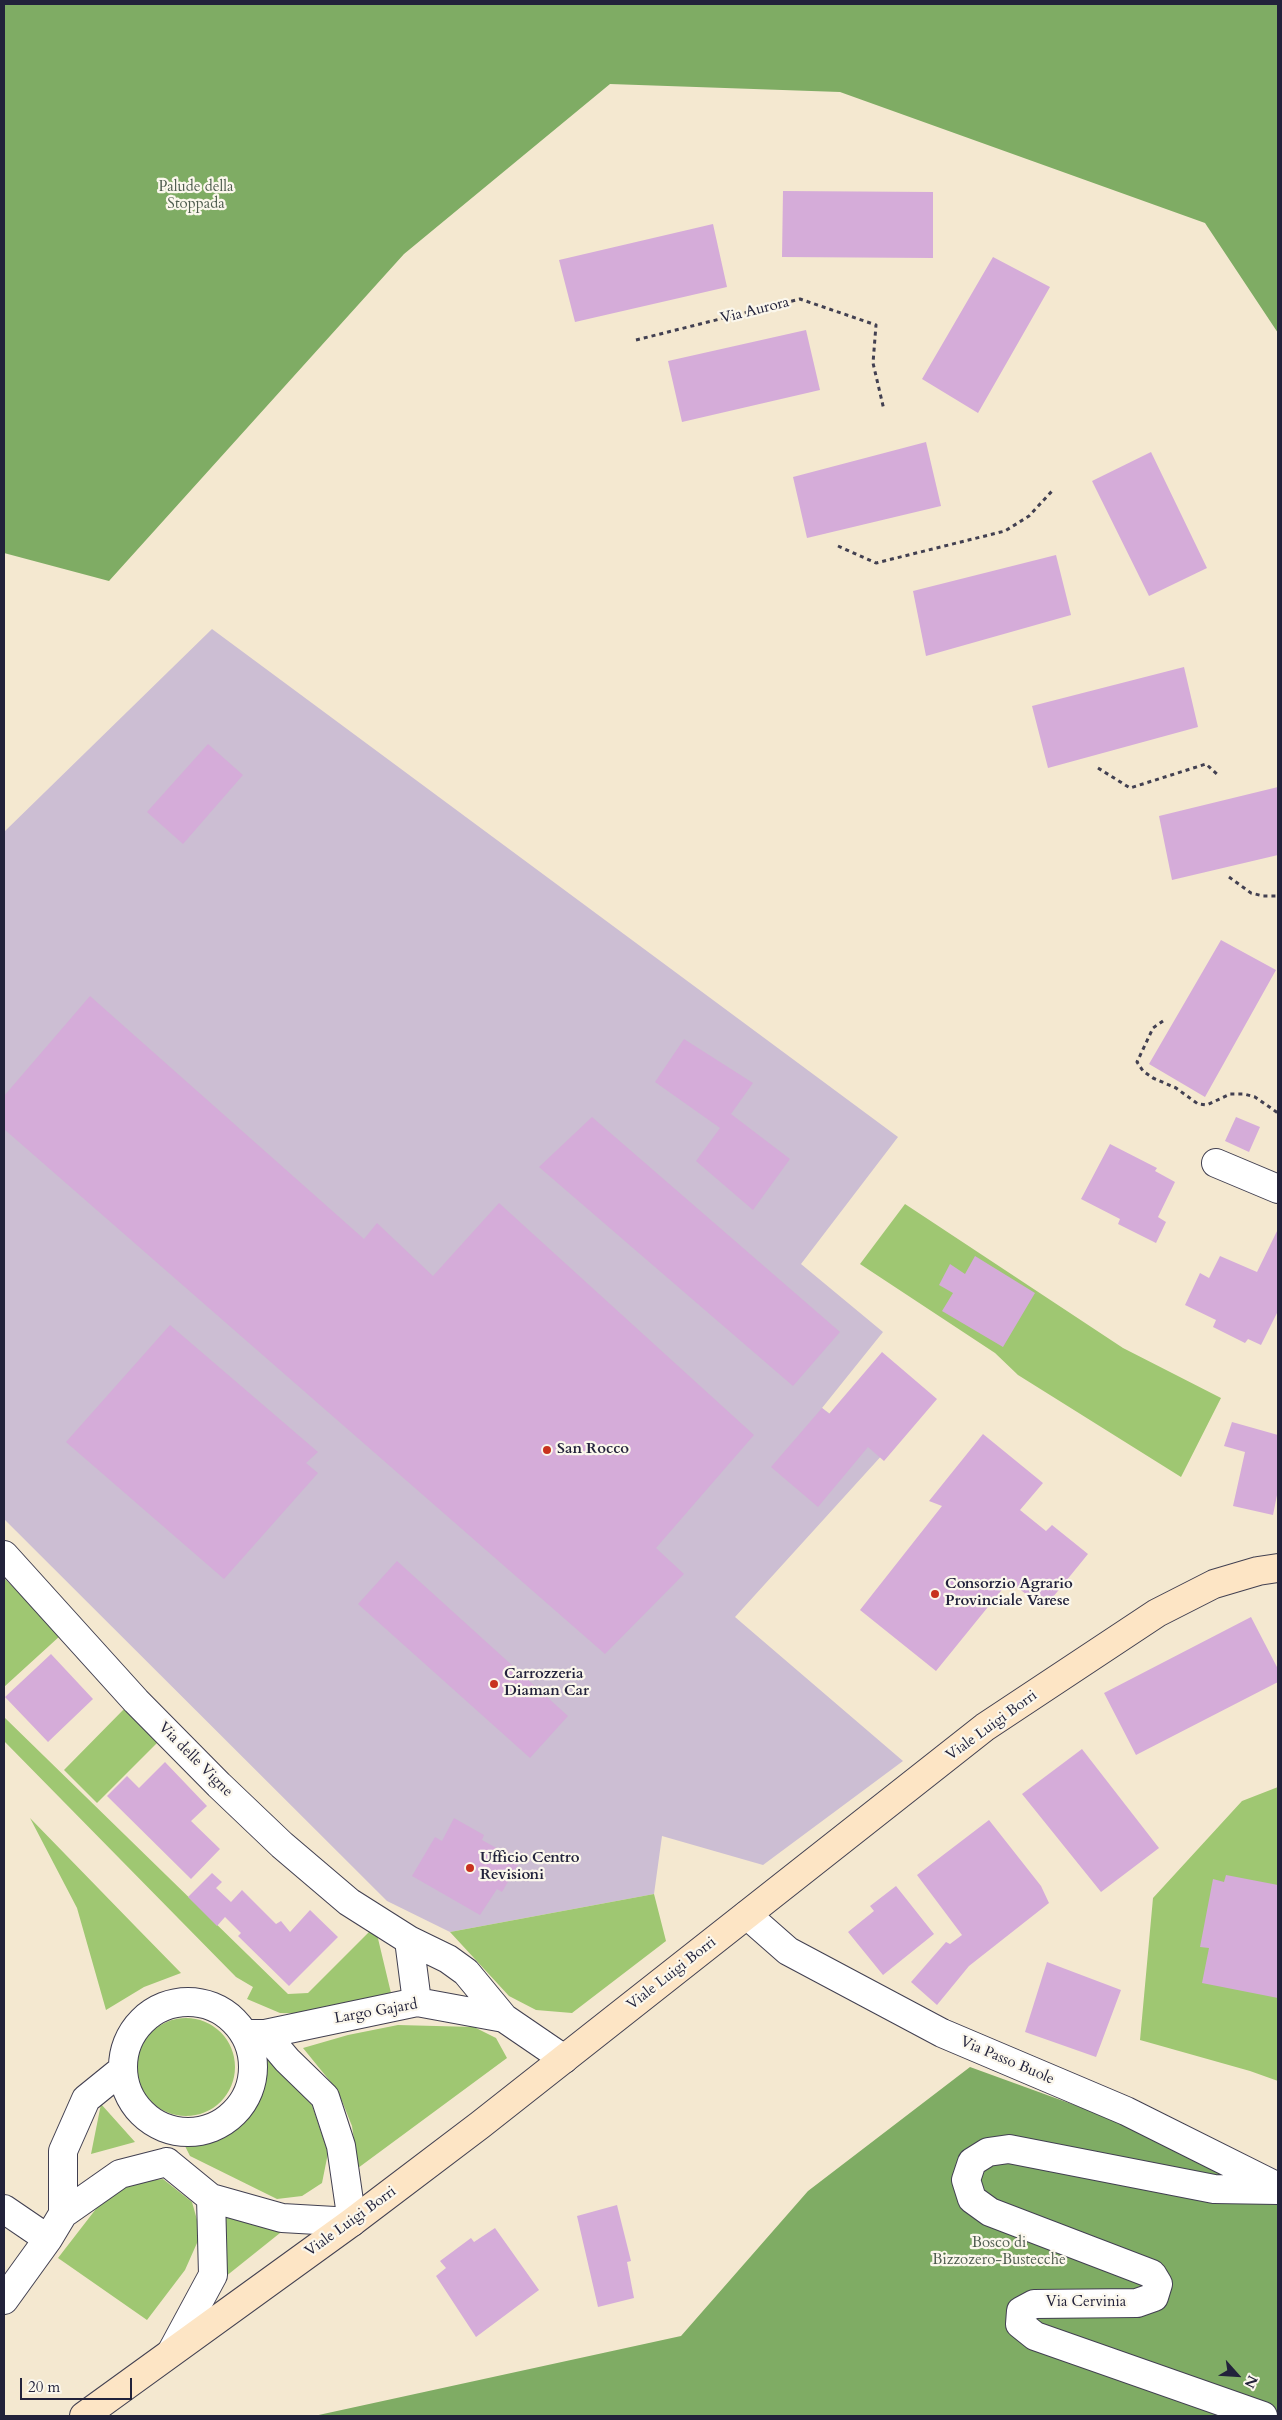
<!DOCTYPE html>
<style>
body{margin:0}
#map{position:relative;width:1282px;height:2420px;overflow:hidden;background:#f4e8d0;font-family:Cardo,serif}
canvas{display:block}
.frame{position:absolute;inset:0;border:5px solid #22223b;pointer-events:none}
.north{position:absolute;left:1212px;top:2350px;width:50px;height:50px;-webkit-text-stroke:4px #fbf7ec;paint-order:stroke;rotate:116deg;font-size:14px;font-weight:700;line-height:20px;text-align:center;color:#22223b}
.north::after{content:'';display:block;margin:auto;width:18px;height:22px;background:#22223b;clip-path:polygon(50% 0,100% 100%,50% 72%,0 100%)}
.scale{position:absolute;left:20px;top:2378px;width:112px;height:22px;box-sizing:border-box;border:2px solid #22223b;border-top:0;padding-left:6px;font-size:15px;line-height:18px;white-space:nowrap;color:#22223b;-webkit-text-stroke:4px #fbf7ec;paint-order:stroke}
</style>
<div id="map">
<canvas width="1282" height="2420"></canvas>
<div class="frame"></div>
<div class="north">N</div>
<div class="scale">20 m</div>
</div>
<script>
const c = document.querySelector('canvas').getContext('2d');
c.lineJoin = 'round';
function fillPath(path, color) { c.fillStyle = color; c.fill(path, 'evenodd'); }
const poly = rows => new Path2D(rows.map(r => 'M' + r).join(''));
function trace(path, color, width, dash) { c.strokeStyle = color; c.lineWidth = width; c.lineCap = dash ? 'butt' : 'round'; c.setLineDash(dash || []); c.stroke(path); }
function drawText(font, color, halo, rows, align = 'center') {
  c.font = font + ' Cardo,serif'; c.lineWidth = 4.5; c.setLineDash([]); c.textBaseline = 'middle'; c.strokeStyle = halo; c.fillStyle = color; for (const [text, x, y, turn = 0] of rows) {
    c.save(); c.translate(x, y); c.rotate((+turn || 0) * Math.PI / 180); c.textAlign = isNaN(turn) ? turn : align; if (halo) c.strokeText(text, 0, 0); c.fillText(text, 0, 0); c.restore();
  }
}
fillPath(poly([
 [212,629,898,1137,801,1264,883,1332,822,1408,884,1453,735,1617,903,1761,763,1865,662,1836,654,1894,450,1932,387,1901,4,1519,4,832]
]), '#ccbed3');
fillPath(poly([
 [905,1204,1123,1348,1221,1398,1181,1477,1018,1375,995,1353,860,1264],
 [4,1578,61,1635,4,1687],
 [127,1706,160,1740,97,1803,64,1770],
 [4,1717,288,1994,308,1993,375,1926,391,1993,323,2014,280,2013,247,1999,253,1987,236,1977,4,1741],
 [1278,1787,1278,2081,1250,2071,1140,2040,1153,1898,1242,1801],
 [30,1818,135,1926,181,1973,144,1987,106,2010,77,1908],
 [654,1894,666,1941,572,2013,536,2010,509,1996,450,1932],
 '137 2067a49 49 0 1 1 98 0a49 49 0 1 1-98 0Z',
 [398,2025,474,2027,496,2038,507,2058,358,2168,352,2126,338,2091,303,2048,348,2035],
 [266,2056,312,2105,328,2153,322,2183,302,2196,277,2199,190,2156,185,2146,228,2131,257,2099],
 [101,2104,135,2142,91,2154],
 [163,2179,192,2202,201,2234,185,2270,147,2320,58,2258,99,2205,130,2183],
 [222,2209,285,2229,220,2281,227,2241]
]), '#9fc772');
fillPath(poly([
 [4,4,1278,4,1278,333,1205,223,840,92,610,84,404,254,109,581,4,553],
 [970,2067,1278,2179,1278,2416,314,2416,681,2336,808,2191]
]), '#7fac64');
fillPath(poly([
 [783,191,933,192,933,258,782,257],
 [713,224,727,287,575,322,559,260],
 [993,257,1050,287,978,413,922,379],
 [806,330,820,390,682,422,668,361],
 [926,442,941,506,807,538,793,477],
 [1151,452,1207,568,1149,596,1092,481],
 [1056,555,1071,615,926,656,913,591],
 [1184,667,1198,727,1048,768,1032,706],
 [208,744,243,775,183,844,147,812],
 [1278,787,1278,855,1172,880,1159,816],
 [1221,940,1276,970,1205,1097,1149,1064],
 [90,996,364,1239,377,1223,433,1276,499,1203,754,1435,656,1548,684,1574,605,1654,4,1129,4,1096],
 [684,1039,753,1083,731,1114,790,1159,753,1210,696,1161,720,1128,655,1082],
 [592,1117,840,1332,793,1386,539,1167],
 [1236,1117,1260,1127,1249,1152,1225,1141],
 [1110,1144,1157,1168,1155,1171,1175,1182,1158,1217,1166,1222,1156,1243,1118,1224,1120,1219,1081,1199],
 [1278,1229,1278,1311,1261,1345,1248,1339,1245,1343,1213,1327,1216,1320,1185,1305,1200,1273,1209,1278,1220,1256,1257,1272],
 [975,1256,1035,1293,1003,1347,942,1311,953,1293,939,1285,950,1264,965,1274],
 [170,1325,318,1452,306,1463,318,1473,224,1579,66,1442],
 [882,1352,937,1399,884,1461,868,1447,818,1507,771,1467,822,1408,829,1414],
 [1232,1422,1278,1435,1278,1490,1273,1515,1233,1506,1245,1452,1224,1446],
 [983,1434,1043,1483,1020,1510,1046,1531,1052,1525,1088,1554,1044,1608,1009,1581,936,1671,860,1610,942,1506,929,1501],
 [397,1561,568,1716,530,1758,358,1604],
 [1251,1617,1278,1669,1278,1682,1136,1755,1104,1693],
 [51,1654,93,1699,48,1742,5,1697],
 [1082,1749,1159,1848,1101,1892,1022,1794],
 [165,1762,207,1806,191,1821,220,1849,191,1879,107,1796,127,1776,139,1788],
 [454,1818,484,1835,482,1840,520,1861,502,1892,497,1889,480,1915,412,1876,435,1837,442,1841],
 [989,1820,1041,1886,1049,1903,969,1966,937,2005,911,1982,946,1942,950,1944,962,1935,917,1875],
 [212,1873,222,1882,216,1888,231,1902,242,1890,276,1924,281,1921,290,1932,310,1910,338,1937,289,1986,238,1936,241,1933,225,1917,217,1926,188,1897],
 [1226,1875,1278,1885,1278,1998,1202,1983,1209,1948,1200,1947,1213,1879,1224,1882],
 [896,1886,934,1934,883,1975,848,1932,874,1911,870,1906],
 [1047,1962,1121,1990,1096,2057,1025,2032],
 [617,2205,631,2261,627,2262,634,2298,598,2307,577,2216],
 [495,2228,539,2290,476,2337,436,2276,446,2268,440,2261,471,2238,474,2242]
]), '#d5acd9');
const minor = poly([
 [1216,1163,1278,1189],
 [4,1555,136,1701,219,1785,282,1845,349,1902,409,1940,448,1959,466,1972,504,2018],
 [747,1915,788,1951,942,2033,1126,2111,1278,2187],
 [409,1940,417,2002],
 '123 2067a65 65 0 1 1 130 0a65 65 0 1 1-130 0Z',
 [250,2034,265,2034,417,2002,504,2018,564,2059],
 [167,2162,211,2198,282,2218,352,2222,341,2146,325,2097,287,2060,265,2034],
 [4,2209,48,2239],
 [63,2214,63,2151,86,2099,123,2069],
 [4,2300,48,2239,63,2214,120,2174,167,2162],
 [172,2351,213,2275,211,2198],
 [1263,2416,1035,2336,1020,2324,1021,2311,1034,2304,1137,2303,1154,2297,1158,2284,1152,2274,990,2212,972,2199,966,2180,972,2162,988,2152,1009,2149,1214,2189,1278,2190]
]);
const secondary = poly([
 [84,2416,352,2222,480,2125,985,1727,1157,1613,1214,1584,1258,1571,1278,1568]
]);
trace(minor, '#424051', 30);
trace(secondary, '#424051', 30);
trace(poly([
 [636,340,800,299,876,325,873,363,884,410],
 [838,546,876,563,1005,531,1029,516,1053,490],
 [1098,768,1130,788,1206,764,1219,776],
 [1229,877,1251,893,1263,896,1278,896],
 [1163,1021,1153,1028,1137,1062,1143,1071,1153,1078,1176,1088,1198,1104,1207,1105,1230,1094,1244,1094,1255,1097,1278,1113]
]), '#424051', 3, [4, 4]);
trace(minor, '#fff', 28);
trace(secondary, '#fde5c5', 28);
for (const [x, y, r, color] of [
 [547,1450,5,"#c8321e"],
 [935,1594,5,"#c8321e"],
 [494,1684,5,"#c8321e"],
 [470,1868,5,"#c8321e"]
]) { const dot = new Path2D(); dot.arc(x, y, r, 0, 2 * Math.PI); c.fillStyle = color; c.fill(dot); trace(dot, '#fbf7ec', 2); }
drawText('15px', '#4e5c4e', '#fbf7ec', [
 ["Palude della",196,188],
 ["Stoppada",196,205],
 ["Bosco di",999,2244],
 ["Bizzozero-Bustecche",999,2261]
]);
drawText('15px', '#22223b', '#fbf7ec', [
 ["Via Aurora",755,311,-14],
 ["Viale Luigi Borri",992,1726,-36],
 ["Via delle Vigne",195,1760,45],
 ["Viale Luigi Borri",672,1974,-38],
 ["Largo Gajard",376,2012,-10],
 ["Via Passo Buole",1007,2061,23],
 ["Viale Luigi Borri",351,2222,-36],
 ["Via Cervinia",1086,2303]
]);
drawText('bold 15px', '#22223b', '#fbf7ec', [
 ["San Rocco",557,1450],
 ["Consorzio Agrario",945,1585],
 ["Provinciale Varese",945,1602],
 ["Carrozzeria",504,1675],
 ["Diaman Car",504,1692],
 ["Ufficio Centro",480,1859],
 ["Revisioni",480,1876]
], 'left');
</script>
